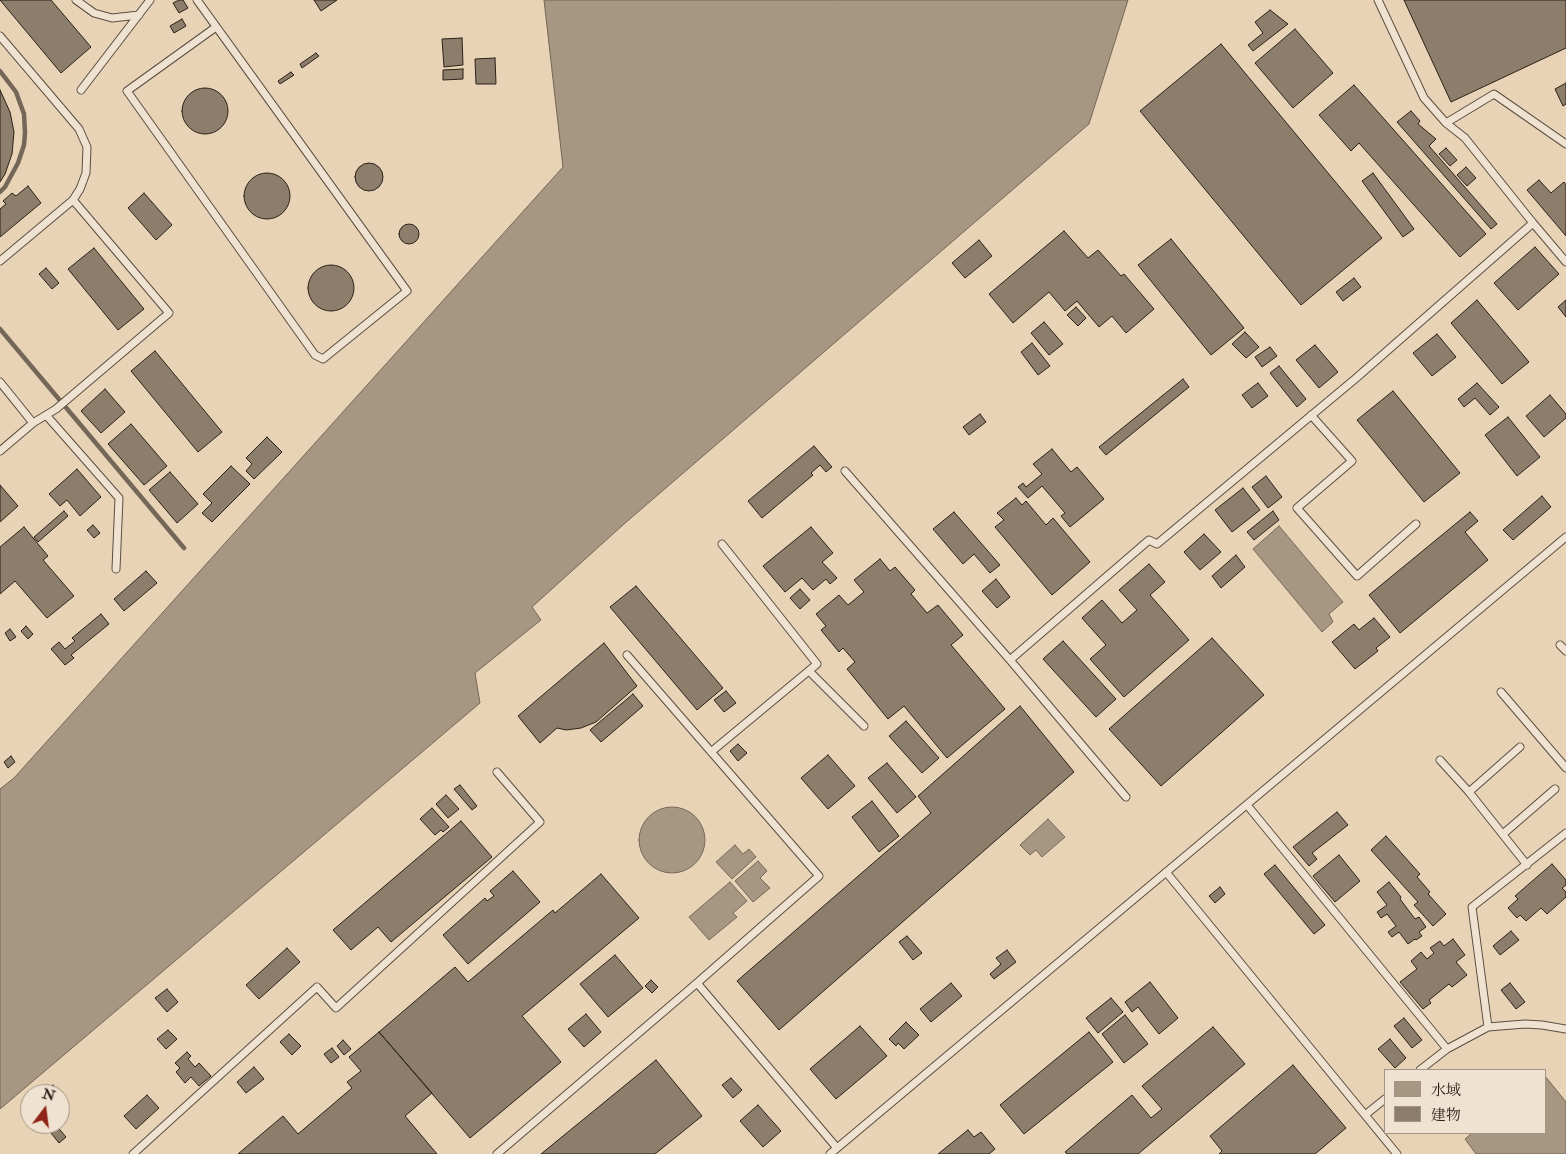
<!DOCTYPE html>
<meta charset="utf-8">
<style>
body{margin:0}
#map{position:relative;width:1566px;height:1154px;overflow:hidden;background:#e8d3b6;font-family:"IM FELL Double Pica","Noto Serif JP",serif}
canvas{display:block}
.legend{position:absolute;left:1384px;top:1069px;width:162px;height:65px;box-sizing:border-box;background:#f0e2d0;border:1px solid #a19587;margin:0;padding:6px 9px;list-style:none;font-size:15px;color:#2a2119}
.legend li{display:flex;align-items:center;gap:10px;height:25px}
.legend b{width:25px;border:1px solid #a19587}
.north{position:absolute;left:20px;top:1084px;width:50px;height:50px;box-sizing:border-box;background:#f0e2d0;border:1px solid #a19587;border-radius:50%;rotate:15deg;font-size:14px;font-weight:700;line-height:20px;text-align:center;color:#2a2119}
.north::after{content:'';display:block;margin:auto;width:18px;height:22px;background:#8f2418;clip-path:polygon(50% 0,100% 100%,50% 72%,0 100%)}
</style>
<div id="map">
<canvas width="1566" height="1154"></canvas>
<ul class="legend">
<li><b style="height:14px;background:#a79681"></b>水域</li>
<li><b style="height:14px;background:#8d7e6b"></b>建物</li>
</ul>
<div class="north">N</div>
</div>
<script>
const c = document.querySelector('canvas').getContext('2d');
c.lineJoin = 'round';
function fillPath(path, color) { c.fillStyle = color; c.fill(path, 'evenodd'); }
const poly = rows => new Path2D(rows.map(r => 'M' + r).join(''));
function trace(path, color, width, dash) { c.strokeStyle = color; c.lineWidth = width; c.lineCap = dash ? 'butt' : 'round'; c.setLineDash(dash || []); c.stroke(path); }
const water = poly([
 [544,0,1128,0,1089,124,624,524,532,607,541,620,475,673,480,703,0,1109,0,789,14,778,563,167,544,0],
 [1279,526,1343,602,1329,614,1333,622,1322,632,1253,549,1279,526],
 '639 840a33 33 0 1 1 66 0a33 33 0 1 1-66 0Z',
 [1048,819,1065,837,1042,857,1036,850,1030,855,1020,845,1048,819],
 [735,845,743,854,749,849,756,857,732,879,716,862,735,845],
 [758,861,767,871,760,878,770,888,753,902,735,881,758,861],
 [730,882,747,901,733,913,737,917,709,940,689,917,730,882],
 [1545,1076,1566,1102,1566,1154,1476,1154,1465,1139,1472,1133,1545,1133,1545,1076]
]);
fillPath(water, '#a79681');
trace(water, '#756757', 1);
trace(poly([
 [0,71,16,92,24,114,25,133,24,145,18,163,5,187,0,192],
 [0,329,184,548]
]), '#756757', 4.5);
const building = poly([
 [0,0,51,0,91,47,61,73,0,0],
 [179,0,183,0,188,8,179,13,173,3,179,0],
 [314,0,337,0,321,11,314,0],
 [1404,0,1566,0,1566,48,1451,102,1404,0],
 [1270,10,1288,24,1253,51,1248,45,1263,33,1255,22,1270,10],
 [182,19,186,26,174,33,170,26,182,19],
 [1295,29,1333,73,1293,108,1255,63,1295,29],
 [462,38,463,65,444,67,442,39,462,38],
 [1221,44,1382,238,1301,305,1140,111,1221,44],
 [316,53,319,56,302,68,300,64,316,53],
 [495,58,496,84,476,84,475,59,495,58],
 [463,69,463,79,443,80,443,70,463,69],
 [291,72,294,75,280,84,278,81,291,72],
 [1566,83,1566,104,1563,106,1555,89,1566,83],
 [1354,85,1486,234,1460,257,1359,143,1351,151,1319,115,1354,85],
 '182 111a23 23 0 1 1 46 0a23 23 0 1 1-46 0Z',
 [0,90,10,112,14,132,12,154,5,174,0,182,0,90],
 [1411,111,1420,121,1418,124,1436,139,1429,146,1497,224,1491,229,1397,122,1411,111],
 [1446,148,1457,160,1450,166,1439,154,1446,148],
 '355 177a14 14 0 1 1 28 0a14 14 0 1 1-28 0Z',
 [1466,167,1476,178,1467,186,1457,175,1466,167],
 '244 196a23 23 0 1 1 46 0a23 23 0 1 1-46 0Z',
 [1373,173,1414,229,1403,237,1362,181,1373,173],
 [1539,180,1551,193,1564,182,1566,185,1566,236,1527,190,1539,180],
 [28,186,41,203,0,237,0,209,6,204,3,201,12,193,16,196,28,186],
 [144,193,172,225,156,240,128,208,144,193],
 '399 234a10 10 0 1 1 20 0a10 10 0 1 1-20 0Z',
 [1064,231,1088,258,1098,250,1121,276,1124,274,1154,309,1126,333,1112,316,1099,327,1077,301,1065,311,1049,292,1013,323,989,294,1064,231],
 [1171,239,1244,328,1211,355,1138,265,1171,239],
 [979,240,992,256,965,278,952,263,979,240],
 [1535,247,1559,274,1518,310,1494,283,1535,247],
 [94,248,144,309,118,330,68,269,94,248],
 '308 288a23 23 0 1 1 46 0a23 23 0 1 1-46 0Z',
 [46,268,59,283,52,289,39,274,46,268],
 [1354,278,1361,287,1343,301,1336,292,1354,278],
 [1477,300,1529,362,1502,384,1451,323,1477,300],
 [1566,300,1566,317,1558,307,1566,300],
 [1076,307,1086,318,1078,326,1067,315,1076,307],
 [1044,322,1063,344,1049,355,1031,333,1044,322],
 [1245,332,1259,347,1246,358,1232,344,1245,332],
 [1437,334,1456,357,1432,376,1413,353,1437,334],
 [1032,343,1050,366,1038,375,1021,352,1032,343],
 [1315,345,1338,372,1319,388,1296,360,1315,345],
 [1270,347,1277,356,1262,367,1255,357,1270,347],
 [155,351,222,432,198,452,131,371,155,351],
 [1279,366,1306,399,1297,407,1270,373,1279,366],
 [1183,379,1189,387,1106,455,1099,447,1183,379],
 [1258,383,1268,396,1252,408,1242,395,1258,383],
 [1477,383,1499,407,1490,415,1475,398,1464,407,1458,399,1477,383],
 [105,389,125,412,101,433,81,411,105,389],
 [1393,391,1460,473,1424,502,1357,420,1393,391],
 [1550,395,1566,414,1566,418,1544,437,1526,416,1550,395],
 [980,414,986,422,969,435,963,427,980,414],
 [1508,417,1540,457,1517,476,1485,435,1508,417],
 [131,424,167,466,144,485,108,444,131,424],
 [267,437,282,452,254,479,246,471,252,464,246,458,267,437],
 [814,446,832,467,826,472,820,465,811,473,813,475,762,518,748,501,814,446],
 [1052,449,1071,472,1077,467,1104,499,1070,527,1061,516,1065,513,1042,486,1028,498,1018,487,1023,483,1026,487,1042,474,1033,464,1052,449],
 [231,466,250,484,212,522,202,513,212,503,203,494,231,466],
 [77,469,101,497,80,516,67,500,60,506,49,494,77,469],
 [170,472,198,504,177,523,149,490,170,472],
 [1266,476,1282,497,1268,508,1252,487,1266,476],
 [0,485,18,506,0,522,0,485],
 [1243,488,1260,510,1232,532,1215,510,1243,488],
 [1542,496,1551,507,1513,540,1503,530,1542,496],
 [1016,498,1022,505,1026,501,1046,525,1053,518,1090,562,1052,595,995,527,1004,520,997,513,1016,498],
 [64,511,68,516,38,542,34,537,64,511],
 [1273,511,1279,520,1254,540,1247,532,1273,511],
 [954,512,1000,565,990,573,974,554,963,564,933,529,954,512],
 [1470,512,1478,521,1465,532,1488,560,1400,633,1369,595,1470,512],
 [93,525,100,533,94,538,87,530,93,525],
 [24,527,48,556,43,560,74,596,47,618,15,581,0,594,0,547,24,527],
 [811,527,833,553,822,562,837,578,830,584,826,579,813,590,802,578,785,592,763,566,811,527],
 [1204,534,1221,552,1200,570,1184,552,1204,534],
 [1236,555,1245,567,1221,588,1212,576,1236,555],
 [880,559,890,571,895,567,915,590,911,594,927,613,938,605,963,635,951,645,1005,709,947,758,904,706,888,719,847,669,855,662,843,648,839,652,821,630,826,626,816,614,839,595,848,605,864,592,854,580,880,559],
 [1149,564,1165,582,1150,595,1189,640,1124,697,1090,659,1106,645,1082,618,1102,600,1122,623,1137,610,1119,590,1149,564],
 [146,571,157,583,124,611,114,599,146,571],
 [996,579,1010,597,997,608,982,591,996,579],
 [636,586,723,688,697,710,610,607,636,586],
 [800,589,810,600,800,609,790,598,800,589],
 [101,614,109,624,71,655,74,658,65,665,51,649,59,642,65,649,75,641,72,638,101,614],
 [1374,618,1390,637,1376,648,1378,651,1355,669,1332,642,1354,624,1359,630,1374,618],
 [26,626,33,634,28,639,21,631,26,626],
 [10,629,16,637,10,641,5,633,10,629],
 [1212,638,1264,695,1161,786,1109,729,1212,638],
 [1063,641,1116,699,1096,717,1043,659,1063,641],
 [604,643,637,686,596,722,581,728,566,730,557,728,540,743,518,716,604,643],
 [726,691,736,703,724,712,714,700,726,691],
 [633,694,643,706,601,742,590,730,633,694],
 [1020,706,1074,772,779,1030,737,981,931,813,918,796,1020,706],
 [906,721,939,758,922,773,889,736,906,721],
 [738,744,747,753,738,761,730,751,738,744],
 [828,755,855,786,828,809,801,778,828,755],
 [11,756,15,762,8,768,4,762,11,756],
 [887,763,916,797,897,813,868,778,887,763],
 [460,785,477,806,472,810,454,789,460,785],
 [446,795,459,809,448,818,436,804,446,795],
 [872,801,899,836,879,852,852,817,872,801],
 [432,808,449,827,443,832,441,830,435,835,420,819,432,808],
 [1337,812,1348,825,1312,853,1317,859,1309,866,1293,847,1337,812],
 [461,821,492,857,391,942,378,927,351,950,333,930,461,821],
 [1386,836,1420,874,1417,877,1430,892,1428,894,1446,914,1433,926,1414,905,1418,902,1371,850,1386,836],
 [1339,855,1360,881,1335,902,1313,876,1339,855],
 [1552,864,1566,880,1566,885,1562,888,1566,892,1566,897,1547,914,1541,908,1526,921,1520,915,1517,918,1508,908,1518,899,1515,896,1552,864],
 [1275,865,1325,925,1314,934,1264,874,1275,865],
 [513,871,540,902,468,964,443,935,485,898,487,901,494,896,490,891,513,871],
 [601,874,639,918,522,1016,561,1062,470,1138,379,1032,455,967,468,982,553,910,555,913,601,874],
 [1389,882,1401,897,1400,899,1415,919,1419,917,1426,927,1419,932,1422,936,1416,940,1415,939,1408,944,1399,932,1392,937,1388,932,1396,926,1387,914,1381,918,1377,912,1387,905,1377,892,1389,882],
 [1220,887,1225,894,1215,903,1209,896,1220,887],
 [1511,931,1519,940,1500,955,1493,946,1511,931],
 [907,936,922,953,913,960,899,942,907,936],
 [1453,939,1465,955,1456,962,1467,975,1452,987,1449,984,1429,1000,1431,1003,1423,1009,1400,982,1417,969,1411,961,1421,952,1427,959,1434,953,1430,948,1440,941,1444,946,1453,939],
 [287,948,300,962,259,999,246,985,287,948],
 [1007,950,1016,962,994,979,990,974,1001,964,996,958,1007,950],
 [615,955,643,988,608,1017,580,984,615,955],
 [651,980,658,987,652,993,645,986,651,980],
 [1150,982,1178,1018,1159,1034,1138,1007,1132,1012,1125,1002,1150,982],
 [951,983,962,996,931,1022,920,1009,951,983],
 [1510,983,1525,1002,1516,1009,1501,990,1510,983],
 [167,989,178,1002,167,1012,155,998,167,989],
 [1111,998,1123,1012,1098,1033,1086,1018,1111,998],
 [586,1014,601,1032,584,1047,568,1029,586,1014],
 [1125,1015,1148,1044,1124,1063,1102,1034,1125,1015],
 [1404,1018,1422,1040,1412,1048,1394,1026,1404,1018],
 [906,1022,919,1035,904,1049,898,1043,896,1046,889,1039,906,1022],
 [860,1026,887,1056,836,1099,810,1069,860,1026],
 [1213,1027,1245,1064,1138,1154,1067,1154,1065,1152,1132,1095,1151,1118,1162,1109,1142,1086,1213,1027],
 [168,1030,177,1039,166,1049,157,1039,168,1030],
 [379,1032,432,1093,405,1116,437,1154,238,1154,283,1116,298,1134,352,1088,347,1082,361,1071,349,1057,379,1032],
 [1089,1032,1113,1062,1024,1134,1000,1105,1089,1032],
 [289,1034,301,1046,292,1055,280,1042,289,1034],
 [1390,1039,1406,1058,1395,1068,1378,1049,1390,1039],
 [343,1040,351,1049,344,1055,337,1046,343,1040],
 [332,1048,339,1057,331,1063,324,1054,332,1048],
 [187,1052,191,1056,188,1059,195,1067,199,1063,211,1076,199,1086,191,1077,185,1083,176,1072,180,1068,175,1063,187,1052],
 [656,1060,702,1116,655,1154,541,1154,656,1060],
 [1293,1065,1346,1128,1315,1154,1219,1154,1222,1151,1210,1136,1293,1065],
 [254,1067,264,1079,246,1093,237,1082,254,1067],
 [731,1078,742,1090,733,1098,722,1085,731,1078],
 [53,1085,68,1103,60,1110,60,1094,43,1094,53,1085],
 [147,1095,159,1108,136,1129,124,1116,147,1095],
 [758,1105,781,1131,763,1147,740,1121,758,1105],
 [51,1124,55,1124,66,1137,59,1143,47,1128,51,1124],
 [968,1130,974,1137,981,1132,995,1149,989,1154,938,1154,968,1130]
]);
fillPath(building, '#8d7e6b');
trace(building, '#2a2119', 1);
const lane = poly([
 [76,0,94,13,112,18,139,15],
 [197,0,407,291,323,359,315,355,127,91,216,27],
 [1378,0,1424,98,1446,123,1465,138,1533,223,1566,262],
 [0,36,79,129,87,147,86,173,80,189,73,200,0,261],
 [81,90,150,0],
 [1446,123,1494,94,1566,144],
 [0,382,33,423],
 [46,415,119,498,116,569],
 [1311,415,1352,461,1297,508,1357,576,1416,524],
 [0,451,33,423,56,409,169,313,73,200],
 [845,471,1010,660,1126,797],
 [1560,645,1566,651],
 [627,655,819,876,697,983],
 [1010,660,1149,540,1157,544,1355,379,1533,223],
 [809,671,864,726],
 [1501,692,1566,768],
 [711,752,817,664,722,544],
 [1440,760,1469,792,1527,865],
 [1469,792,1520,747],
 [1247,805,1447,1049],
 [1503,834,1555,789],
 [1166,872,1397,1154],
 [1488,1027,1472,907,1566,833],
 [1420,1070,1447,1049,1488,1027,1525,1024,1542,1025,1566,1029],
 [1365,1115,1385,1099],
 [133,1154,317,987,336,1008,540,822,497,772],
 [497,1154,697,983,837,1148],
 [830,1154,1566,537]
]);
trace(lane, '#5a4e40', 9);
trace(lane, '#f0e2d0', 7);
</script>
